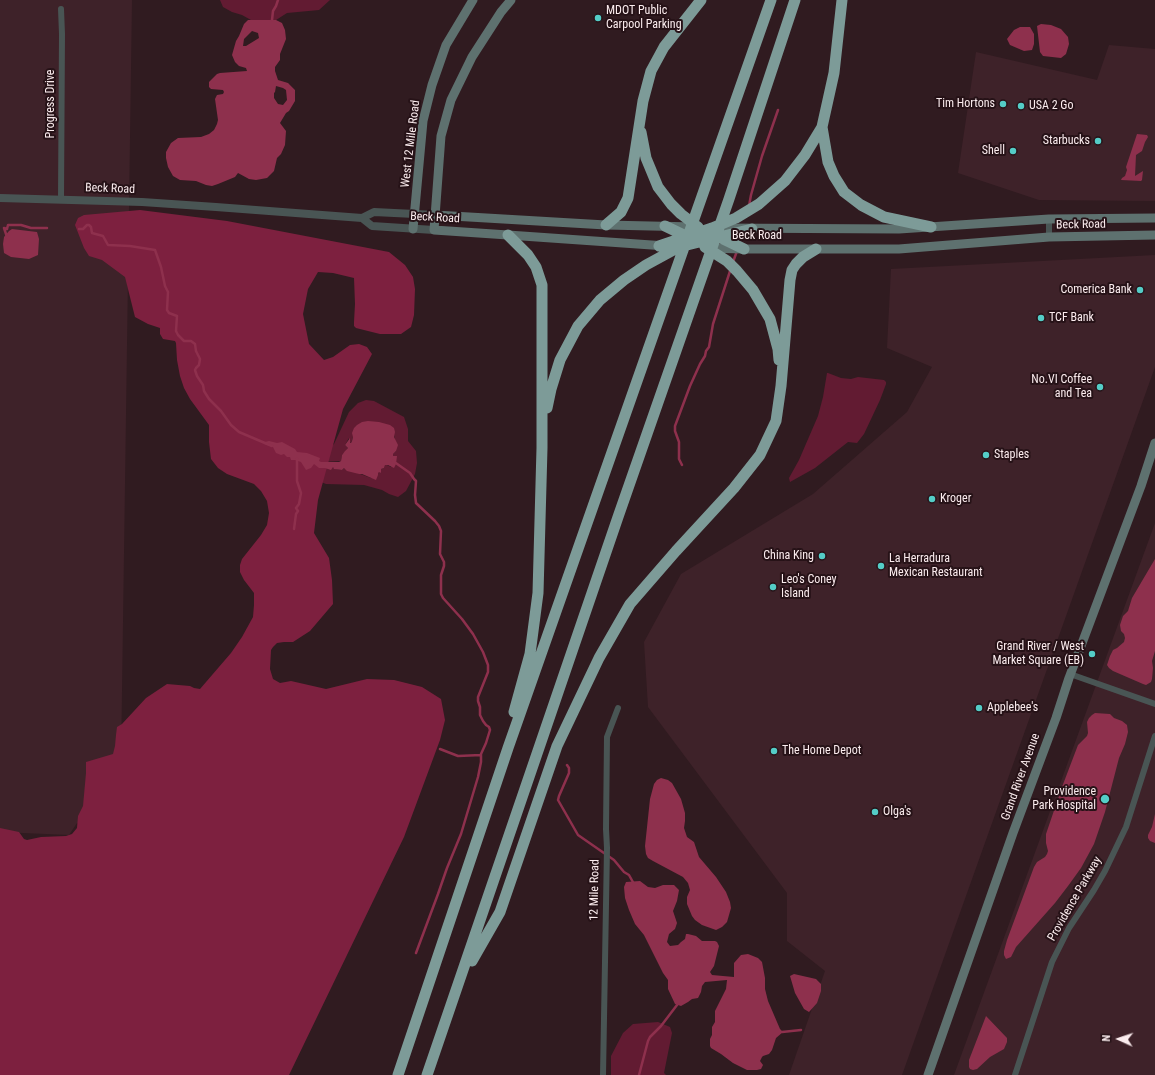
<!DOCTYPE html>
<style>
body{margin:0}
#map{position:relative;width:1155px;height:1075px;overflow:hidden;background:#301b20;font-family:"Roboto Condensed",sans-serif}
canvas{display:block}
.north{position:absolute;left:1099px;top:1019px;width:40px;height:40px;-webkit-text-stroke:3px #261217;paint-order:stroke;rotate:273deg;font-size:11px;font-weight:700;line-height:16px;text-align:center;color:#fbecee}
.north::after{content:'';display:block;margin:auto;width:14px;height:18px;background:#fbecee;clip-path:polygon(50% 0,100% 100%,50% 72%,0 100%)}
</style>
<div id="map">
<canvas width="1155" height="1075"></canvas>
<div class="north">N</div>
</div>
<script>
const c = document.querySelector('canvas').getContext('2d');
c.lineJoin = 'round';
function fillPath(path, color) { c.fillStyle = color; c.fill(path, 'evenodd'); }
const poly = rows => new Path2D(rows.map(r => 'M' + r).join(''));
function trace(path, color, width, dash) { c.strokeStyle = color; c.lineWidth = width; c.lineCap = dash ? 'butt' : 'round'; c.setLineDash(dash || []); c.stroke(path); }
function drawText(font, color, halo, rows, align = 'center') {
  c.font = font + ' "Roboto Condensed",sans-serif'; c.lineWidth = 4; c.setLineDash([]); c.textBaseline = 'middle'; c.strokeStyle = halo; c.fillStyle = color; for (const [text, x, y, turn = 0] of rows) {
    c.save(); c.translate(x, y); c.rotate((+turn || 0) * Math.PI / 180); c.textAlign = isNaN(turn) ? turn : align; if (halo) c.strokeText(text, 0, 0); c.fillText(text, 0, 0); c.restore();
  }
}
fillPath(poly([
 [0,0,132,0,121,760,115,823,77,823,69,835,0,832],
 [1109,45,1155,49,1155,201,1039,200,958,173,976,52,1097,80],
 [1155,255,1155,367,902,1075,789,1075,825,971,787,941,787,893,648,707,644,642,681,574,813,494,907,412,932,367,887,348,891,269],
 [1155,523,1155,1075,954,1075]
]), '#3e2229');
fillPath(poly([
 [220,0,330,0,319,10,287,13,276,20,251,20,242,15,232,12,223,7],
 [827,373,828,373,841,378,851,379,858,377,884,380,886,382,886,384,880,400,864,434,857,443,848,442,815,468,790,482,789,478,799,460,818,416,823,397],
 [366,400,374,401,404,417,408,429,408,441,416,451,417,463,415,474,406,491,398,497,389,494,382,490,364,485,326,484,281,466,325,452,334,444,349,412,358,403],
 [394,434,396,451,393,454,393,456,396,456,391,467,385,464,384,468,381,469,381,473,379,471,371,478,344,468,342,470,335,469,333,467,321,462,341,461,342,455,348,448,345,445,349,438,349,442,351,443,353,437],
 [658,1022,670,1027,672,1033,664,1073,666,1075,611,1075,611,1056,623,1033,633,1024]
]), '#621b32');
fillPath(poly([
 [140,210,227,221,389,252,405,265,413,277,415,289,414,315,411,327,401,334,380,334,356,328,354,326,354,322,355,304,354,278,333,273,318,272,308,289,303,314,309,344,324,360,333,357,350,345,359,344,367,347,372,354,343,409,318,500,314,533,329,558,332,580,333,604,310,631,293,642,284,642,277,643,273,647,271,650,270,669,273,679,280,683,291,681,326,689,367,679,394,680,422,687,441,699,445,720,440,740,404,837,289,1075,0,1075,0,828,19,832,24,839,27,840,41,837,66,836,72,834,77,828,78,816,83,806,86,773,86,762,113,754,115,746,116,735,117,727,122,724,146,698,167,684,190,686,194,688,200,689,231,653,242,637,253,617,254,605,254,593,244,580,240,572,240,565,242,559,261,535,267,525,269,513,267,501,261,491,254,484,227,474,218,468,211,459,209,442,209,425,190,399,184,388,180,376,177,360,176,343,175,341,163,339,160,334,160,328,148,324,135,317,125,277,102,260,89,256,84,248,75,225,78,218,84,215]
]), '#7d203f');
fillPath(poly([
 [248,20,276,20,282,23,285,30,286,39,280,54,280,60,275,67,275,71,278,80,288,83,295,90,295,101,289,111,286,113,280,123,286,131,285,145,281,154,277,158,274,171,267,178,256,180,249,179,238,173,235,177,218,184,212,186,206,185,196,181,180,180,173,176,168,167,166,158,166,152,171,143,178,138,201,137,209,134,214,130,217,124,218,120,215,99,217,95,223,94,224,92,223,90,211,89,209,87,209,82,217,74,220,73,247,71,246,68,239,66,235,62,232,55,236,41,239,36,244,24],
 [252,31,258,33,259,38,246,46,243,46,244,39],
 [276,86,283,88,286,90,287,100,283,105,278,104,274,98,274,93,275,92],
 [1041,24,1051,25,1061,29,1068,37,1069,44,1066,54,1061,58,1043,56,1040,52,1037,26],
 [1020,27,1030,27,1034,34,1034,44,1032,50,1024,51,1010,45,1007,39,1014,30],
 [1137,134,1147,135,1148,137,1145,142,1142,151,1136,155,1135,176,1143,171,1142,180,1141,181,1121,180,1122,178,1125,176,1127,170,1126,167],
 [12,229,37,232,39,239,38,255,29,259,11,257,4,253,3,244,4,237,9,231],
 [368,421,379,422,390,425,394,428,395,432,394,437,398,445,396,451,393,454,393,456,397,456,396,464,394,468,388,465,385,465,384,468,381,469,381,473,379,472,378,473,378,475,376,480,362,474,359,474,347,471,344,468,342,470,334,469,333,467,331,470,325,468,319,468,314,464,311,468,306,470,301,462,295,460,291,460,290,457,287,457,284,454,281,455,276,453,273,447,264,444,265,442,269,441,277,443,282,442,295,449,297,452,307,453,320,458,319,461,321,462,339,462,341,461,342,455,345,451,348,448,345,445,350,438,350,443,351,443,352,441,353,437,352,433,354,428,357,425,362,422],
 [1155,559,1155,651,1152,661,1153,668,1152,679,1151,682,1146,685,1143,684,1113,671,1109,668,1107,665,1110,656,1113,650,1117,648,1124,642,1125,638,1124,634,1121,631,1120,625,1123,616,1128,611,1132,598],
 [1095,713,1110,714,1114,718,1122,721,1127,725,1128,732,1125,744,1119,758,1105,812,1094,844,1081,868,1068,886,1055,903,1016,947,1011,957,1006,959,1004,955,1004,951,1007,940,1034,867,1037,862,1045,857,1047,854,1048,851,1046,843,1046,834,1062,787,1078,745,1087,736,1088,733,1087,722,1089,718,1092,715],
 [661,778,668,780,672,783,681,799,685,813,685,821,684,828,687,837,694,842,699,857,716,877,726,892,730,902,731,908,727,922,722,927,716,930,702,925,695,920,692,916,687,904,687,897,690,890,688,883,683,877,653,861,648,858,646,854,645,846,650,799,654,784,657,780],
 [1155,814,1155,843,1150,841,1148,838,1148,835,1152,827],
 [640,881,648,887,655,888,663,885,674,885,679,890,677,901,673,911,677,923,675,929,669,934,667,942,670,946,678,945,681,942,685,939,686,934,688,934,696,936,702,941,715,941,717,942,719,946,714,966,710,972,712,975,734,977,734,963,741,955,748,954,758,958,762,962,765,978,765,989,768,1001,780,1029,783,1032,776,1038,772,1050,769,1054,763,1056,762,1057,760,1061,763,1065,761,1069,757,1070,747,1070,733,1063,721,1054,711,1048,710,1046,710,1039,712,1035,712,1027,715,1022,715,1011,726,989,727,980,705,982,702,986,701,992,698,998,692,999,688,1002,681,1006,675,1004,668,989,668,980,663,973,644,935,635,924,629,910,625,898,624,887,626,882],
 [794,974,816,979,821,984,821,991,817,1003,809,1012,804,1009,795,993,790,976],
 [986,1016,1007,1038,1007,1042,1004,1049,990,1057,977,1069,973,1070,970,1069,969,1067,969,1060]
]), '#8e304d');
trace(poly([
 [272,20,273,11,276,6,278,0],
 [749,206,751,195,762,156,778,110],
 [79,229,83,229,87,225,89,225,91,227,92,233,103,236,108,245,130,246,155,250,161,267,165,286,168,292,167,310,169,313,177,316,176,331,178,335,184,341,191,341,195,344,196,351,200,359,199,365,196,368,195,370,197,376,203,385,204,391,209,399,221,411,231,425,239,432,272,446],
 [7,237,4,228,7,229,8,225,21,225,31,228,47,228],
 [733,262,737,251],
 [393,461,410,473,414,479,416,481,415,495,416,503,435,521,439,526,441,531,440,554,444,562,444,566,441,575,441,594,443,598,462,619,473,634,483,652,488,665,488,672,478,697,478,701,480,707,480,715,483,721,486,725,489,727,490,730,486,743,481,754,481,762,478,777,461,834,447,868,438,894,416,953],
 [682,465,679,459,679,442,675,431,675,426,690,386,700,364,705,356,706,351,709,347,713,324,731,268],
 [294,529,296,514,298,511,296,508,299,504,301,493,297,481,297,459],
 [440,749,458,756,481,755],
 [567,765,569,768,569,773,559,796,558,800,578,835,614,860,624,872,629,875,634,884],
 [782,1032,801,1030],
 [639,1075,648,1041,650,1037,661,1026,677,1005]
]), '#8e304d', 2.5);
trace(poly([
 [61,199,62,34,61,9],
 [1049,237,1049,219],
 [1070,674,1155,704],
 [603,1075,607,848,606,829,607,737,618,708],
 [1015,1075,1052,962,1069,928,1094,890,1105,871,1126,827,1155,736]
]), '#495554', 6);
trace(poly([
 [0,198,142,202,216,207,362,218,372,226,434,230],
 [362,218,374,212,435,215]
]), '#495554', 8);
trace(poly([
 [511,0,501,12,472,57,451,100,441,136,434,230,508,235,666,246],
 [435,215,606,225,696,227],
 [715,228,899,229,1049,219,1155,218],
 [413,229,423,121,432,85,446,45,473,0],
 [706,248,744,249,899,249,1049,237,1155,235],
 [928,1075,1013,833,1056,718,1069,678,1141,486,1155,443]
]), '#5e716f', 9);
trace(poly([
 [822,127,828,162,834,176,844,192,861,205,884,217,931,227],
 [641,132,646,158,658,187,671,204,681,214,698,227],
 [606,225,621,212,628,198,643,101,651,71,664,47,701,0],
 [665,226,690,238],
 [508,235,528,255,536,267,542,285,542,448,538,593,530,654,514,712],
 [717,236,744,249],
 [659,246,712,228,736,218,759,204,785,181,805,155,822,127,834,73,842,0],
 [705,247,727,261,737,271,753,290,770,319,778,349,779,360],
 [547,408,551,389,560,360,578,326,600,300,624,280,646,265,679,247,752,229],
 [472,961,500,912,557,746,599,658,630,604,676,551,734,488,760,455,776,421,781,386,790,280,792,270,796,264,803,257,816,249],
 [398,1075,508,748,771,0],
 [427,1075,618,517,729,199,795,0]
]), '#7d9b98', 11);
for (const [x, y, r, color] of [
 [598,18,4,"#54cdc7"],
 [1003,104,4,"#54cdc7"],
 [1021,106,4,"#54cdc7"],
 [1098,141,4,"#54cdc7"],
 [1013,151,4,"#54cdc7"],
 [1140,290,4,"#54cdc7"],
 [1041,318,4,"#54cdc7"],
 [1100,387,4,"#54cdc7"],
 [986,455,4,"#54cdc7"],
 [932,499,4,"#54cdc7"],
 [822,556,4,"#54cdc7"],
 [881,566,4,"#54cdc7"],
 [773,587,4,"#54cdc7"],
 [1092,654,4,"#54cdc7"],
 [979,708,4,"#54cdc7"],
 [774,751,4,"#54cdc7"],
 [1105,799,5,"#54cdc7"],
 [875,812,4,"#54cdc7"]
]) { const dot = new Path2D(); dot.arc(x, y, r, 0, 2 * Math.PI); c.fillStyle = color; c.fill(dot); trace(dot, '#261217', 1.5); }
drawText('12px', '#fbecee', '#261217', [
 ["MDOT Public",606,11],
 ["Carpool Parking",606,25],
 ["Tim Hortons",995,104,"right"],
 ["USA 2 Go",1029,106],
 ["Starbucks",1090,141,"right"],
 ["Shell",1005,151,"right"],
 ["Comerica Bank",1132,290,"right"],
 ["TCF Bank",1049,318],
 ["No.VI Coffee",1092,380,"right"],
 ["and Tea",1092,394,"right"],
 ["Staples",994,455],
 ["Kroger",940,499],
 ["China King",814,556,"right"],
 ["La Herradura",889,559],
 ["Mexican Restaurant",889,573],
 ["Leo's Coney",781,580],
 ["Island",781,594],
 ["Grand River / West",1084,647,"right"],
 ["Market Square (EB)",1084,661,"right"],
 ["Applebee's",987,708],
 ["The Home Depot",782,751],
 ["Providence",1096,792,"right"],
 ["Park Hospital",1096,806,"right"],
 ["Olga's",883,812]
], 'left');
drawText('12px', '#fbecee', '#261217', [
 ["Progress Drive",51,104,-90],
 ["West 12 Mile Road",411,144,-83],
 ["Beck Road",110,189,2],
 ["Beck Road",435,218,3],
 ["Beck Road",1081,225,-1],
 ["Beck Road",757,236],
 ["Grand River Avenue",1021,777,-70],
 ["12 Mile Road",595,890,-89],
 ["Providence Parkway",1075,899,-60]
]);
</script>
